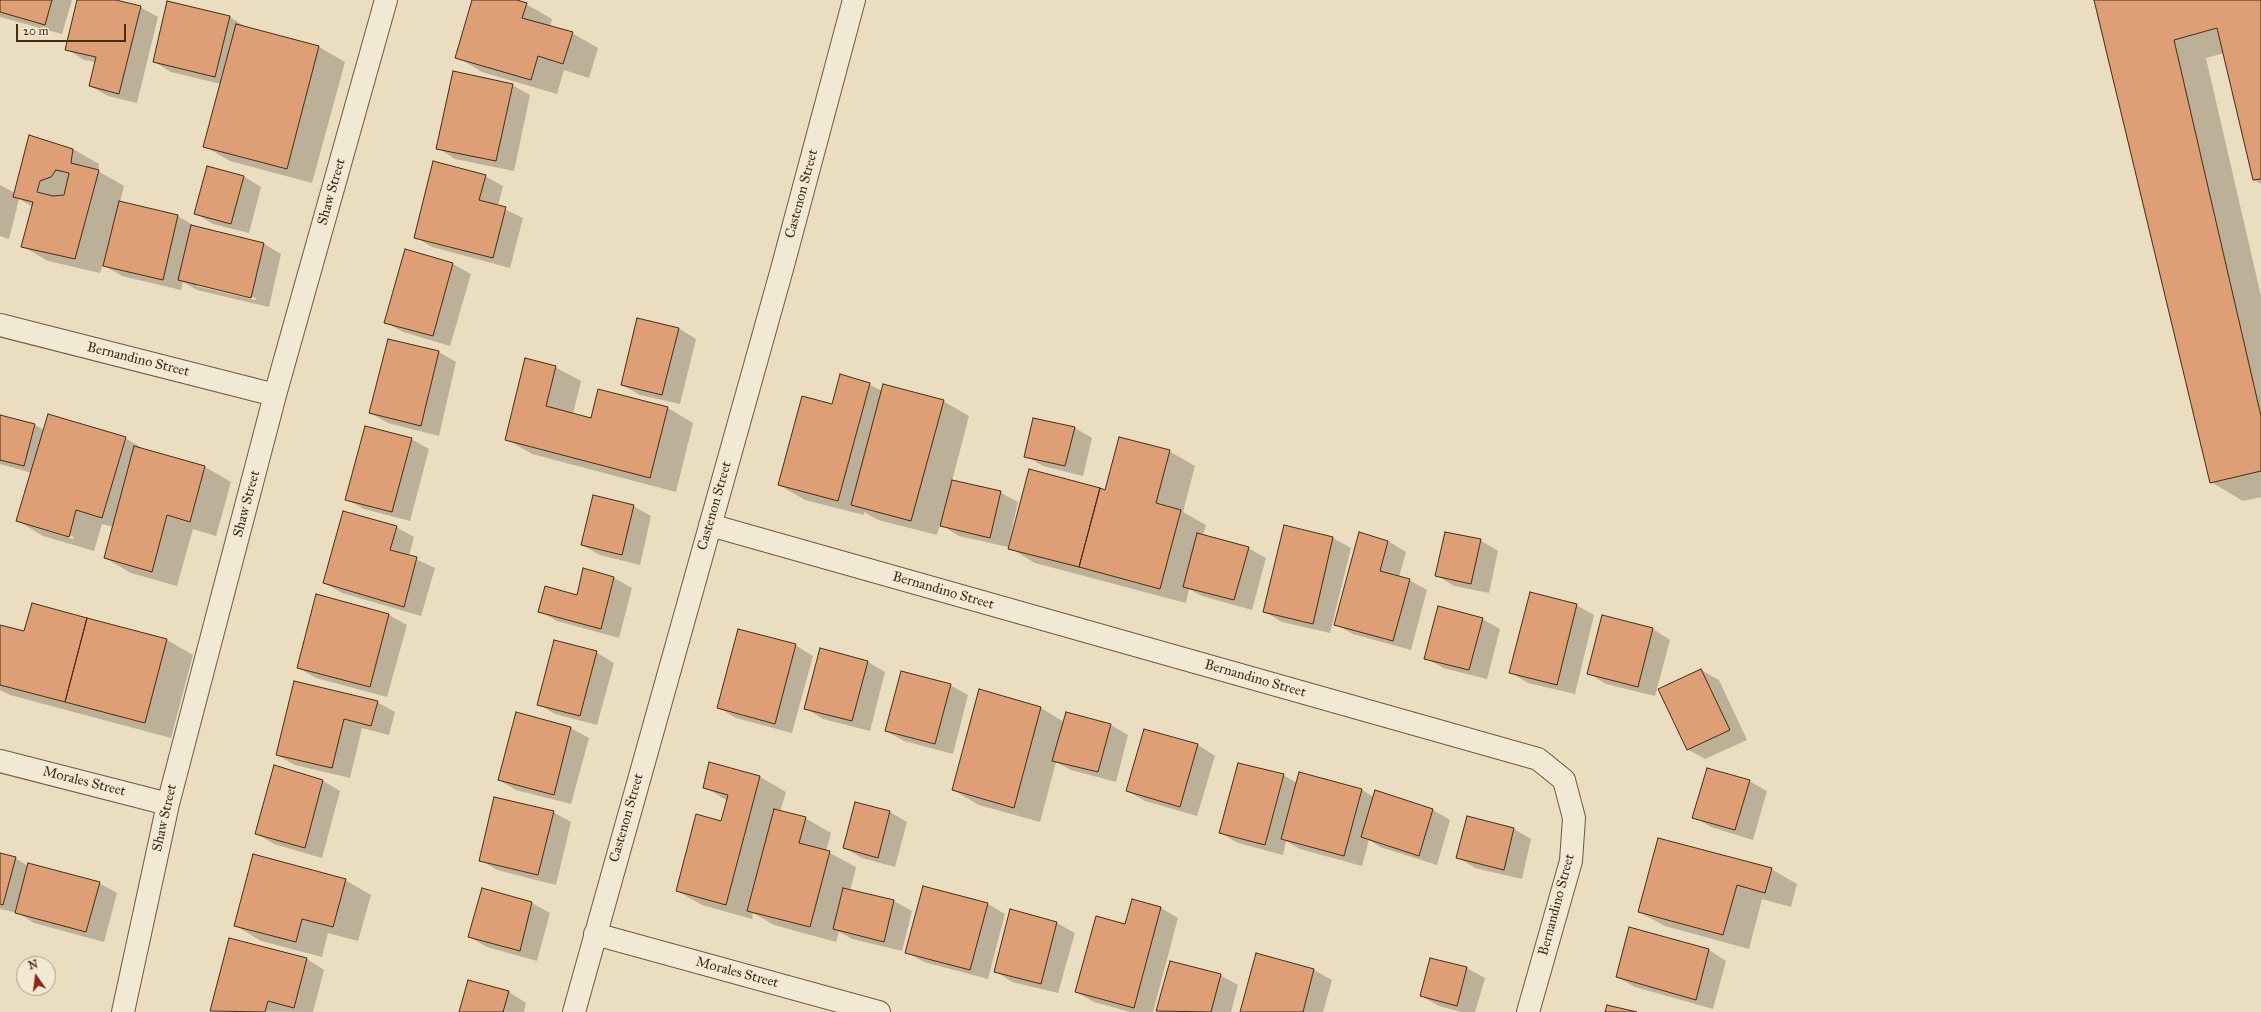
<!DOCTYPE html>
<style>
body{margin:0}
#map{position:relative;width:2261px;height:1012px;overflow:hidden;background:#ebddbf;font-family:"IM FELL Great Primer",serif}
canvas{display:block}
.north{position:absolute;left:16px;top:956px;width:40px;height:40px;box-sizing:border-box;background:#f2e9d5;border:1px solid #ac9e88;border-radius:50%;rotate:346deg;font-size:11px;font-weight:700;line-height:16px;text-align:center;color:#442d15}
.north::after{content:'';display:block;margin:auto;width:14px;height:18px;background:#8f2418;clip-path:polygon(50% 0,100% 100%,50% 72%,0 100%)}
.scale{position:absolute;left:16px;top:24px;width:110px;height:18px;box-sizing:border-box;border:2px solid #442d15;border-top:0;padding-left:5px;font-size:12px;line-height:14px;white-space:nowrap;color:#442d15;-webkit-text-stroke:3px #f2e9d5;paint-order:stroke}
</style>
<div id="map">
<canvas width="2261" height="1012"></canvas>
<div class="north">N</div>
<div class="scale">20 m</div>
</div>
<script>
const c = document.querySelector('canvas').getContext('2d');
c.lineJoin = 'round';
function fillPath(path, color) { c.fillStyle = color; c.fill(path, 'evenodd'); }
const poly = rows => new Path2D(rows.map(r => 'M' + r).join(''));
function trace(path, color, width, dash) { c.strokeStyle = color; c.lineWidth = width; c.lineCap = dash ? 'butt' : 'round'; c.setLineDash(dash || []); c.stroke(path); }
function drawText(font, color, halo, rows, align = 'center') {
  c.font = font + ' "IM FELL Great Primer",serif'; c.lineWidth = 3.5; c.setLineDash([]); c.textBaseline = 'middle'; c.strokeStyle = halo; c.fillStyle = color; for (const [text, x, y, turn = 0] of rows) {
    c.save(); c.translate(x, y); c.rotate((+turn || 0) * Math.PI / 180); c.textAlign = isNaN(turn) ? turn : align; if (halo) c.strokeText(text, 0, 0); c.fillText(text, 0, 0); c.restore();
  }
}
fillPath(poly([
 [0,0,72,0,62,34,0,17],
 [78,0,112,0,140,7,158,17,137,103,108,96,90,86,96,62,84,60,67,49],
 [473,0,513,0,526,4,552,19,550,27,572,33,598,48,589,78,564,70,557,94,482,72,457,57],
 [2095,0,2261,0,2261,184,2254,180,2224,53,2206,58,2261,296,2261,497,2243,501,2211,482],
 [168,2,230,17,247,28,319,47,345,62,312,183,230,161,204,146,221,84,171,72,154,62],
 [512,85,530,95,514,171,455,159,438,148],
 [73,149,99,164,98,171,124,186,120,202,178,216,196,227,263,243,281,254,269,307,197,290,183,282,181,290,122,276,103,265,100,273,48,261,22,246,33,207,19,199,9,239,0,236,0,185,15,193],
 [197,284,256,298,255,300,197,286],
 [243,176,261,187,249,233,213,224,196,214],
 [485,176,503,186,498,206,523,218,510,268,432,247,415,237],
 [405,251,453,264,471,274,450,346,403,332,385,322],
 [678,328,696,339,680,404,640,395,622,385],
 [439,352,456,362,439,436,388,423,370,413],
 [555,367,581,381,573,414,592,419,668,408,693,423,676,492,532,454,506,439],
 [869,384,882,391,943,401,969,416,952,481,1000,492,1018,502,1008,547,959,536,940,524,937,535,878,520,864,512,864,515,805,500,779,485,833,405],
 [0,416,35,425,44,430,125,438,149,452,205,467,231,482,216,536,193,529,177,586,131,573,105,558,113,527,102,524,94,551,43,536,18,521,32,473,0,464],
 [44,528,74,537,73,539,44,530],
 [1075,428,1092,438,1083,476,1043,466,1025,456],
 [411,439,429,449,410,521,364,509,346,499],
 [1169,451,1195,466,1183,512,1206,525,1203,536,1248,548,1266,558,1252,610,1202,596,1189,589,1186,603,1035,563,1010,548],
 [633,506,651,516,640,565,600,555,582,545],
 [1285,526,1333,538,1351,548,1330,633,1282,622,1264,611],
 [396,527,414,537,409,556,435,568,421,616,342,593,324,583],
 [1360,533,1388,541,1406,552,1399,577,1409,580,1427,590,1411,650,1353,634,1335,624],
 [1480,540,1498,551,1489,593,1454,586,1436,575],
 [584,570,614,578,632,588,619,638,557,621,539,611,577,596],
 [33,605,167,640,193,655,171,738,10,695,0,690,0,626,25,633],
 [1576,605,1594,615,1575,694,1528,683,1511,673],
 [389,615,407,625,387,697,316,678,298,668],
 [1603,617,1653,629,1670,640,1655,696,1606,684,1588,673],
 [1482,619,1500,629,1487,679,1443,668,1426,658],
 [795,645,813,656,792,733,736,718,719,708],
 [596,652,614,663,597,725,555,714,538,704],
 [868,662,885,672,870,731,823,719,805,708],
 [1701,670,1719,680,1747,740,1705,759,1687,749],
 [295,682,377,702,395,712,389,735,362,728,350,778,295,765,277,755],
 [950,685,968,695,953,754,904,741,886,731],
 [979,690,1041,708,1064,722,1111,725,1128,735,1116,782,1071,770,1056,762,1040,822,979,805,953,790],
 [516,714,571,728,589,738,571,804,516,790,499,780],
 [1145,730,1198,745,1215,756,1197,816,1145,801,1127,791],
 [710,764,760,777,786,792,780,812,805,818,831,833,826,851,856,867,850,891,894,901,912,911,902,951,852,939,839,932,836,942,774,925,753,913,752,919,702,905,677,891,722,822,728,801,704,787],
 [1283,775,1297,783,1362,790,1374,797,1433,810,1450,820,1437,865,1380,847,1369,840,1362,866,1300,849,1286,841,1283,855,1238,843,1220,833],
 [323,781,340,791,322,858,274,844,257,834],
 [1749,781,1767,791,1753,840,1711,827,1694,817],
 [553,812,571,822,556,885,497,870,480,860],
 [890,812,907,822,895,867,862,858,844,848],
 [1514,829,1531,839,1522,879,1475,868,1457,857],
 [0,854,15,858,28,866,99,883,117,893,104,942,34,923,18,913,0,909],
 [1771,869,1797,884,1791,907,1762,899,1749,949,1665,926,1639,912],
 [345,880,371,895,358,941,328,933,322,957,261,941,236,926],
 [482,889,532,903,550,913,537,961,487,947,469,937],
 [1133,900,1161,908,1178,918,1153,1012,1130,1012,1094,1002,1076,992,1126,925],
 [988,904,1005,914,988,979,924,962,906,952],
 [1011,910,1057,923,1075,933,1058,993,1012,982,995,971],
 [1630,928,1709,950,1726,961,1713,1009,1635,987,1617,977],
 [1257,954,1314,970,1332,980,1323,1012,1241,1012],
 [307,959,324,970,313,1012,211,1011],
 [1431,959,1467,968,1485,978,1475,1012,1461,1012,1439,1006,1421,996],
 [1220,975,1238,985,1231,1012,1160,1012,1158,1010],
 [509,992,526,1003,524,1012,460,1012]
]), '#0003');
const building = poly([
 [0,0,52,0,45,25,0,12,0,0],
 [77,0,116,0,141,6,119,94,89,86,96,57,65,50,77,0],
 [472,0,517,0,527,3,522,18,573,32,563,64,538,56,531,80,455,58,472,0],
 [2094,0,2261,0,2261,179,2253,180,2217,28,2174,40,2261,416,2261,471,2210,483,2094,0],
 [167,1,230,16,215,77,153,62,167,1],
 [236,24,319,46,287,169,203,147,236,24],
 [453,71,513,84,496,161,436,149,453,71],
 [29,135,73,149,71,163,99,170,75,259,21,247,33,202,13,197,29,135],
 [56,170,69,173,64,195,53,196,37,192,40,181,51,177,56,170],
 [433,161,486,175,479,200,506,207,493,258,414,238,433,161],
 [207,166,244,176,231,224,194,214,207,166],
 [119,201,178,215,163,280,103,266,119,201],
 [191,225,264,243,251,298,178,280,191,225],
 [405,249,453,263,433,336,384,323,405,249],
 [637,318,679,328,662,395,621,385,637,318],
 [388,339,439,351,421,426,369,413,388,339],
 [525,358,556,366,546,406,591,418,598,389,668,407,650,478,505,440,525,358],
 [840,374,870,383,838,501,778,485,802,396,832,404,840,374],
 [883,384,944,400,911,521,851,505,883,384],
 [48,414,126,437,102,518,76,510,69,537,16,521,48,414],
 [0,415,35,424,24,466,0,460,0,415],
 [1033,418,1075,427,1065,466,1024,457,1033,418],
 [365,426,412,438,392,512,345,500,365,426],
 [1119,437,1170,450,1156,503,1181,510,1160,589,1079,567,1100,488,1105,490,1119,437],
 [134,446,205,466,190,522,167,515,152,572,104,558,134,446],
 [1029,469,1100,488,1079,567,1008,549,1029,469],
 [952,480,1001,491,990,538,940,526,952,480],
 [593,495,634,505,622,555,581,545,593,495],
 [343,511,397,526,390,550,417,557,404,607,323,583,343,511],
 [1284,525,1333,537,1313,624,1263,612,1284,525],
 [1359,532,1388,541,1380,571,1410,579,1393,641,1334,625,1359,532],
 [1445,532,1481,539,1471,584,1435,576,1445,532],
 [1197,533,1249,547,1234,600,1183,587,1197,533],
 [583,568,614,577,601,629,538,612,545,586,577,595,583,568],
 [1530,592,1577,604,1557,685,1509,673,1530,592],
 [316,594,389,614,370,687,297,668,316,594],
 [32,603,87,618,65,702,0,685,0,625,24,631,32,603],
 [1438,606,1483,618,1469,670,1424,659,1438,606],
 [1602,615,1653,628,1638,687,1587,674,1602,615],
 [87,618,167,639,145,723,65,702,87,618],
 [738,629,796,644,775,724,717,708,738,629],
 [554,640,597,651,580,716,537,705,554,640],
 [820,648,868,661,852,721,804,709,820,648],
 [1701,669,1730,730,1687,750,1658,689,1701,669],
 [901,671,951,684,935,744,885,731,901,671],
 [294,681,378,701,371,726,344,719,332,768,276,755,294,681],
 [979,689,1041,707,1014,808,952,790,979,689],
 [516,712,571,727,554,795,498,780,516,712],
 [1066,712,1111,724,1098,772,1052,761,1066,712],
 [1144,729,1198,744,1180,807,1126,791,1144,729],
 [709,762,760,776,726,905,676,891,696,814,721,821,728,795,703,788,709,762],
 [1238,763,1284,774,1265,845,1219,833,1238,763],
 [274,765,323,780,305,848,255,834,274,765],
 [1707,768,1750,780,1735,830,1692,818,1707,768],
 [1299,772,1362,789,1344,856,1281,839,1299,772],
 [1375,790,1433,809,1419,856,1361,837,1375,790],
 [494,797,554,811,538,875,479,861,494,797],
 [855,802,890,811,878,858,843,848,855,802],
 [774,809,806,817,799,843,830,851,810,927,747,911,774,809],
 [1467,816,1514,828,1504,870,1456,858,1467,816],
 [1658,838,1772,868,1765,893,1737,885,1723,935,1638,912,1658,838],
 [0,853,16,857,3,905,0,904,0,853],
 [253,854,346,879,333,927,302,919,296,942,234,926,253,854],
 [28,863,100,882,86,932,15,913,28,863],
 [923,886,988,903,970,970,905,953,923,886],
 [482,888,532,902,520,951,468,937,482,888],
 [843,888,894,900,884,942,833,929,843,888],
 [1132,899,1161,907,1134,1008,1075,992,1096,916,1125,924,1132,899],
 [1010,909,1057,922,1041,984,994,972,1010,909],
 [1629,927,1709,949,1696,1000,1616,977,1629,927],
 [229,938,307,958,294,1008,268,1001,265,1012,210,1011,229,938],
 [1256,953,1314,969,1303,1012,1240,1012,1256,953],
 [1430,958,1467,967,1457,1006,1420,996,1430,958],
 [1170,961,1221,974,1211,1012,1156,1011,1170,961],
 [468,980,509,991,503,1012,459,1012,468,980],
 [1607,1005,1637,1012,1605,1012,1607,1005]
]);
fillPath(building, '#de9e76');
trace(building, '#442d15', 1);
const minor = poly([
 [0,325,275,395],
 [710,525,1538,759,1564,780,1574,818,1571,861,1528,1012],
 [0,761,168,804],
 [595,934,879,1012],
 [123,1012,168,804,275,395,386,0],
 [574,1012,782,269,854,0]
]);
trace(minor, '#6e5940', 24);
trace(minor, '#f2e9d5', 22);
drawText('14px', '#442d15', '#f2e9d5', [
 ["Shaw Street",332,192,-74],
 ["Castenon Street",802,194,-75],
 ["Bernandino Street",138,360,14],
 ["Shaw Street",247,504,-75],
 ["Castenon Street",715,506,-74],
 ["Bernandino Street",943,591,16],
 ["Bernandino Street",1255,679,16],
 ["Morales Street",84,782,14],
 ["Shaw Street",165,818,-77],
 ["Castenon Street",627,818,-74],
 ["Bernandino Street",1557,905,-75],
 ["Morales Street",737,973,15]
]);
</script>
